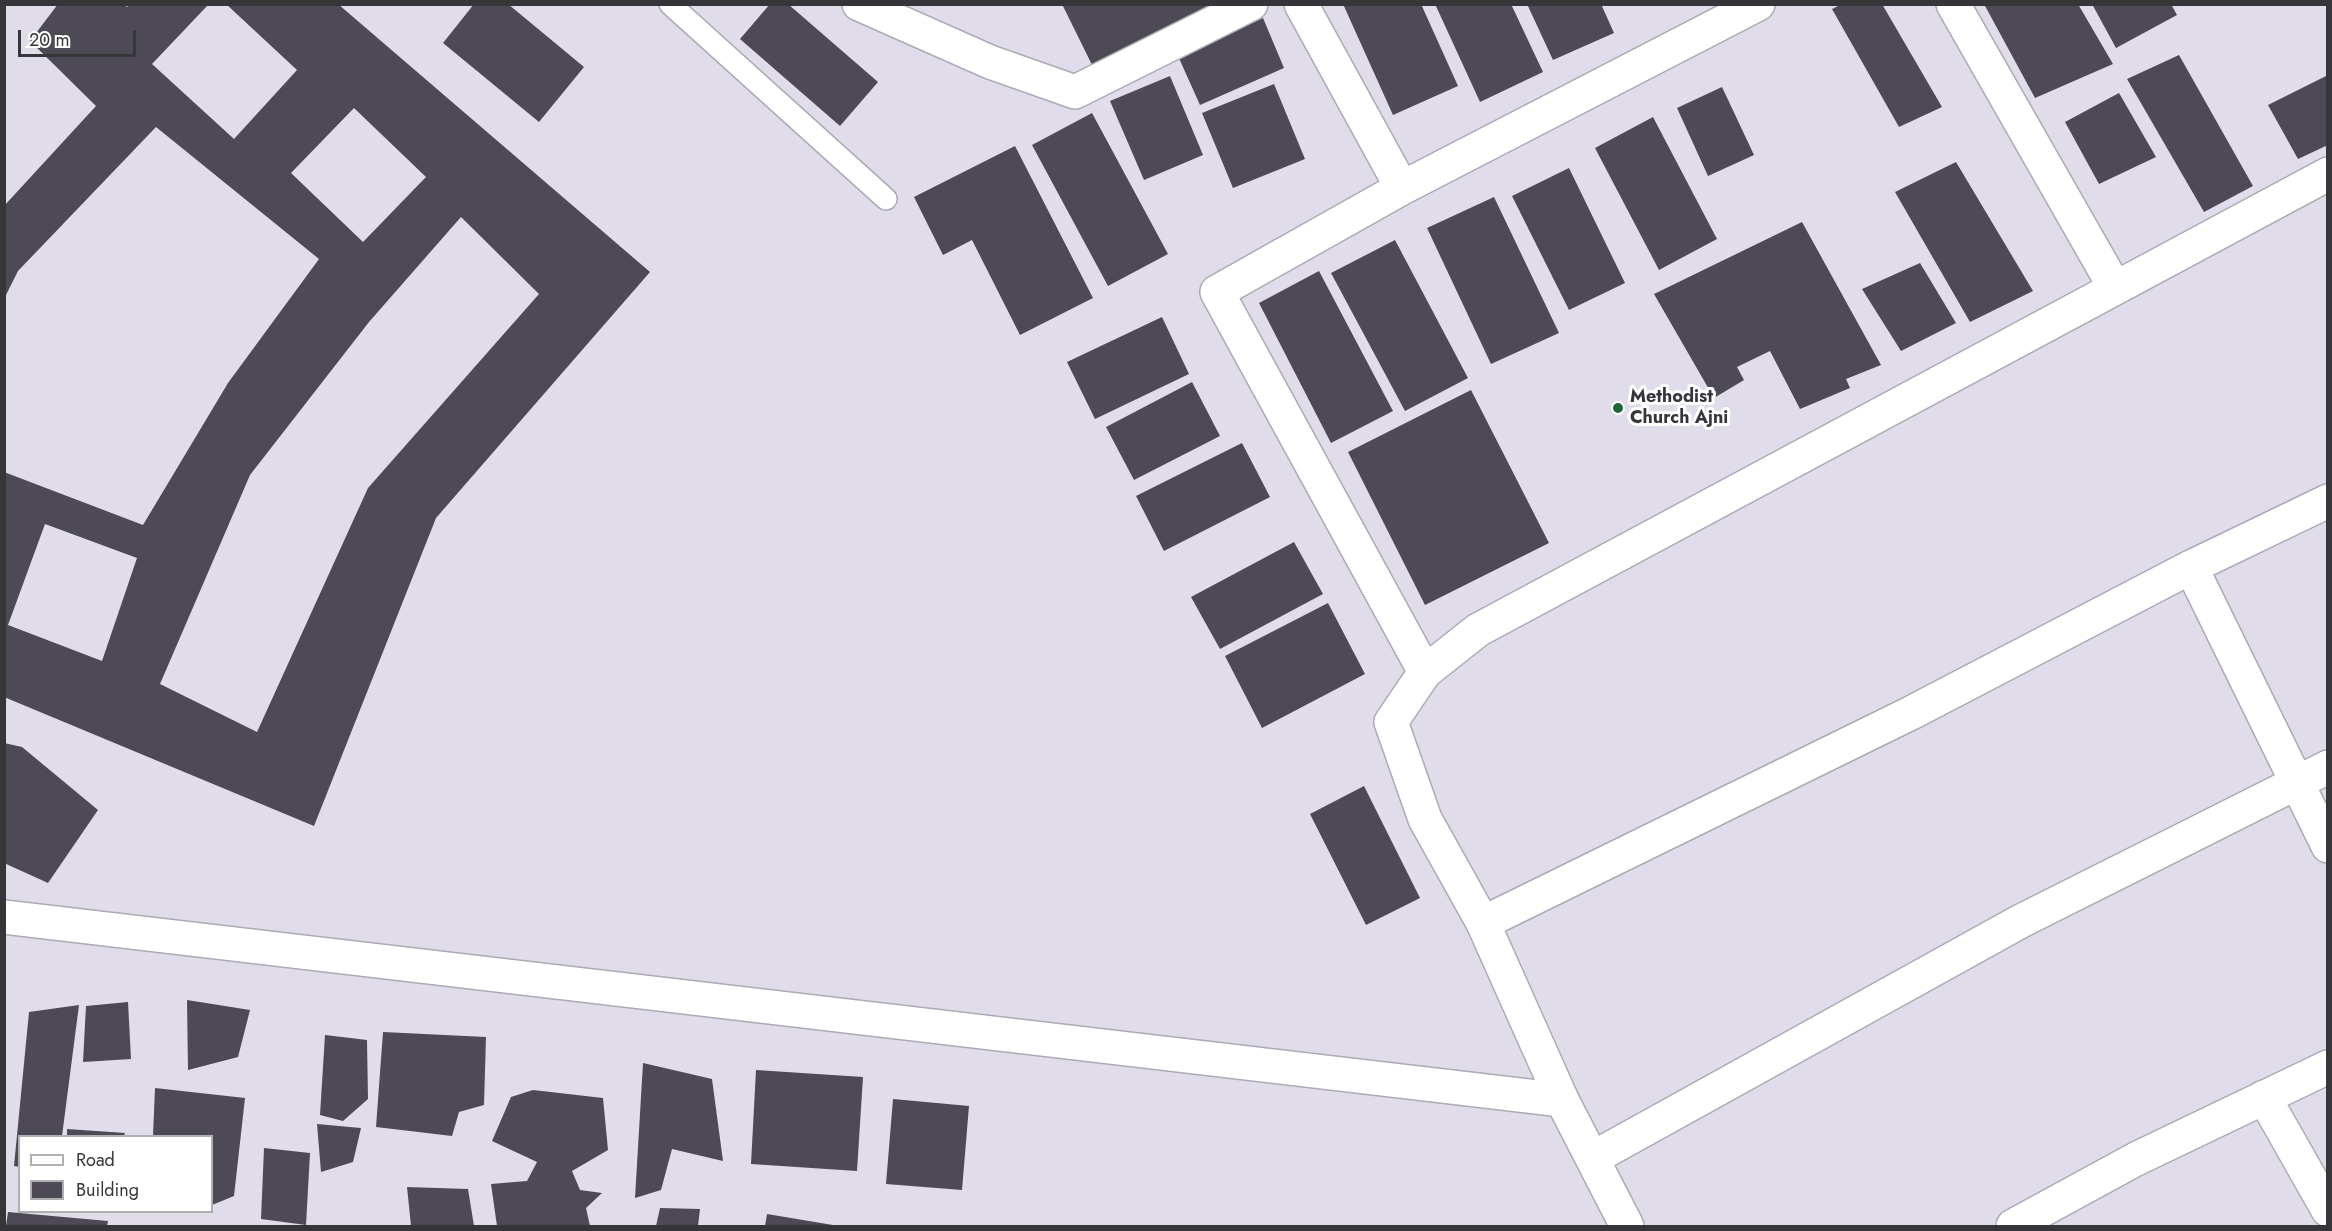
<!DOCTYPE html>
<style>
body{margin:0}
#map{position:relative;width:2332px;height:1231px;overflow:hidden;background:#e0dcea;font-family:Jost,sans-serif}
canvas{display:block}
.frame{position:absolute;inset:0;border:6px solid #36353a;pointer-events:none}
.legend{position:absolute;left:18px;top:1135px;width:195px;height:78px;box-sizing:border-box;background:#fff;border:2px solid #afaeb0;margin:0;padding:8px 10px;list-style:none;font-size:18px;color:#36353a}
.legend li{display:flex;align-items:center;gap:12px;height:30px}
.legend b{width:30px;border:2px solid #afaeb0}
.scale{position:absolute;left:18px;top:30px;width:118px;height:27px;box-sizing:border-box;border:3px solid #36353a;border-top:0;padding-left:8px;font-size:18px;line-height:21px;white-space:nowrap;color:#36353a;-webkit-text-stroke:4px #fff;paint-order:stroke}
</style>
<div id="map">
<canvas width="2332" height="1231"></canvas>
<div class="frame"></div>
<ul class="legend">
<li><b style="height:8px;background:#fff"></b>Road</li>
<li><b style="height:16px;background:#4d4a55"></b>Building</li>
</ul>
<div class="scale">20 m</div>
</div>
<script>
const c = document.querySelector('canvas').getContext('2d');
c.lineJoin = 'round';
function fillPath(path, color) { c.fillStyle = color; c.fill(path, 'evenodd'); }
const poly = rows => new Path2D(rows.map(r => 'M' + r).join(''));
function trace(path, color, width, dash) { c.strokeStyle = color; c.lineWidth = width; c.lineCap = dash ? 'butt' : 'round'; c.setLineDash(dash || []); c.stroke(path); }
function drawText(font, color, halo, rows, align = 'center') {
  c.font = font + ' Jost,sans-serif'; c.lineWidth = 6; c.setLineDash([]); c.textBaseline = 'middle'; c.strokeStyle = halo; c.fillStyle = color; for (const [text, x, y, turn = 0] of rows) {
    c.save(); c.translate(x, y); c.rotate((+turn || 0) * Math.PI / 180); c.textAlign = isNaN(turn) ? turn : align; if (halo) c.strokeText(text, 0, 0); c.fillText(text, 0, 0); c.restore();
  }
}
fillPath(poly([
 [58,4,123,4,127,7,129,5,208,5,152,64,234,139,297,70,226,4,338,4,650,272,436,518,314,826,4,697,4,472,143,525,228,383,319,259,156,127,18,271,4,299,4,206,96,106,30,41],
 [354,108,426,177,363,242,291,173],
 [461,217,539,294,368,488,257,732,160,684,250,475,369,322],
 [45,524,137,558,102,661,8,625],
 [474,4,508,4,584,67,539,122,443,43],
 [770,4,788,4,878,82,840,126,740,39],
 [1062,4,1225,4,1094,69],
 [1343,4,1421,4,1458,86,1393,115],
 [1435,4,1511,4,1543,72,1480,102],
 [1527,4,1601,4,1614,33,1553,60],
 [1842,4,1882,4,1942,107,1899,127,1832,9],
 [1984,4,2078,4,2113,64,2035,98],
 [2092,4,2171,4,2177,15,2116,48],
 [1263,18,1284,68,1200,105,1178,56],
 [2179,55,2253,186,2204,212,2127,79],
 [2328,75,2328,145,2298,159,2268,105],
 [1170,76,1203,155,1144,180,1110,101],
 [1274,84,1305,159,1233,188,1202,113],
 [1722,87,1754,155,1708,176,1677,108],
 [2119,93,2156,157,2099,184,2065,122],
 [1092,113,1168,254,1108,286,1032,145],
 [1653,117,1717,239,1659,270,1595,148],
 [1015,146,1093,298,1020,335,972,240,943,255,914,197],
 [1956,162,2033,291,1970,322,1895,192],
 [1569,168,1625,283,1569,310,1512,196],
 [1494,197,1559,333,1491,364,1427,228],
 [1802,222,1881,365,1846,379,1850,388,1800,409,1770,351,1737,367,1744,380,1714,398,1654,294],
 [1395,240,1468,378,1405,411,1331,273],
 [1920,263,1956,323,1901,351,1862,289],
 [1319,271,1393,411,1331,443,1259,303],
 [1162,317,1189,374,1095,419,1067,362],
 [1192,382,1220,436,1134,480,1106,427],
 [1471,390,1549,543,1425,605,1348,452],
 [1242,443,1270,497,1164,551,1136,496],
 [1294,542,1323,594,1220,649,1191,597],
 [1328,603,1365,674,1262,728,1225,656],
 [4,743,22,747,98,810,48,883,4,863],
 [1364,786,1420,898,1366,925,1310,814],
 [187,1000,250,1010,238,1057,188,1070],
 [128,1002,131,1059,83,1062,86,1006],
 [79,1005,62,1136,20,1136,20,1167,14,1166,29,1012],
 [383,1032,486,1037,484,1105,459,1112,452,1136,376,1127],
 [325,1035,367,1040,368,1099,343,1121,320,1115],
 [643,1063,712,1079,723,1161,672,1149,661,1190,635,1198],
 [756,1070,863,1077,857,1171,751,1164],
 [155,1088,245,1098,234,1196,212,1205,212,1136,153,1136],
 [533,1090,603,1098,608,1150,572,1171,580,1190,602,1193,586,1208,590,1226,497,1226,491,1184,527,1181,537,1162,492,1141,511,1097],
 [893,1099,969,1106,962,1190,886,1184],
 [317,1124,361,1128,353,1162,321,1172],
 [67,1129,125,1133,124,1136,67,1136],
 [264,1148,310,1153,306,1225,261,1219],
 [407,1187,468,1189,474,1226,411,1226],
 [660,1208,700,1209,698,1226,656,1226],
 [8,1212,108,1221,107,1226,6,1226],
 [767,1214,833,1225,833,1226,765,1226]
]), '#4d4a55');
const lane = poly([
 [670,4,886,199]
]);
const street = poly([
 [859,4,990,62,1075,92,1251,4],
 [1301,4,1402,188],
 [1953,4,2114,286],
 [2328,501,2191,567,2328,846],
 [1425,672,1217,292,1402,188,1758,4],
 [4,917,1562,1100],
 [1483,923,1911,713,2191,567],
 [2264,1097,2328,1210],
 [1593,1158,2021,921,2328,767],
 [2013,1226,2136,1159,2328,1067]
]);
const secondary = poly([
 [1627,1226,1562,1100,1483,923,1425,819,1391,722,1425,672,1478,630,2328,174]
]);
trace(lane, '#ada9b6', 24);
trace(street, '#ada9b6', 36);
trace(secondary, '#ada9b6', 36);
trace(lane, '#fff', 21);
trace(street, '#fff', 33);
trace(secondary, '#fff', 33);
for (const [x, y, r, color] of [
 [1618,408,6,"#1a6837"]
]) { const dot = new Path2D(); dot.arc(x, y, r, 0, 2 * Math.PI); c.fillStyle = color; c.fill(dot); trace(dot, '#fff', 2); }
drawText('bold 18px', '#36353a', '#fff', [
 ["Methodist",1630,398],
 ["Church Ajni",1630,419]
], 'left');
</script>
